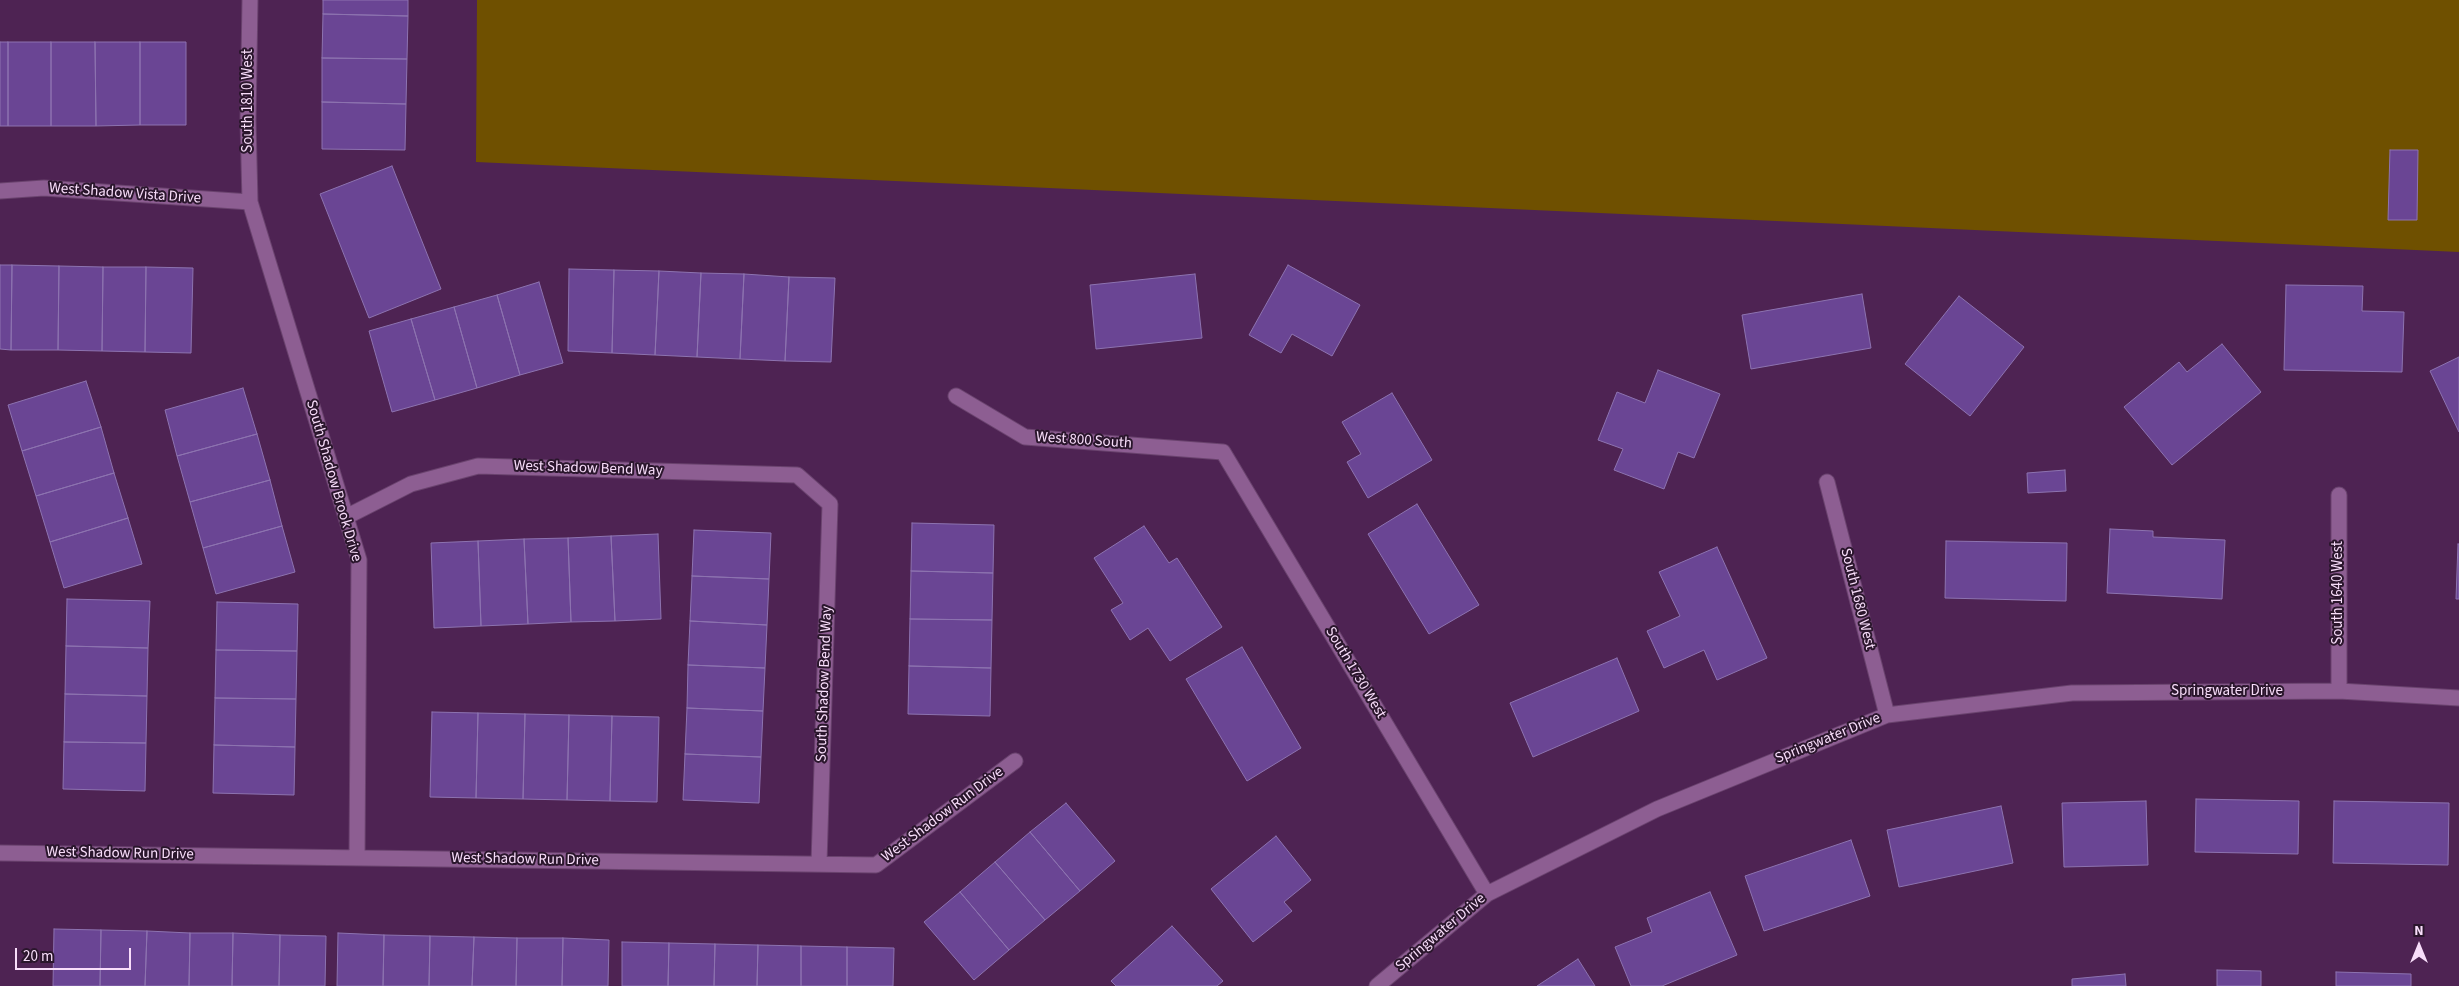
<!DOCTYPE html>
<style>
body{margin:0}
#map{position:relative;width:2459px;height:986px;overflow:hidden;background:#4e2353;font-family:"Source Sans 3",sans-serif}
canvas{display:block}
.north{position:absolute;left:2394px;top:921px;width:50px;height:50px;-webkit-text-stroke:4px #2a162c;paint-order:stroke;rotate:0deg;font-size:14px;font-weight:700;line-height:20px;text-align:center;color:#f8ddfa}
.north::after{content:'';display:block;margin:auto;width:18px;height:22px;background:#f8ddfa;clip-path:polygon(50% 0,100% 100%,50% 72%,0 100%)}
.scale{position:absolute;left:15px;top:948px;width:116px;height:22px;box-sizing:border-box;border:2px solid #f8ddfa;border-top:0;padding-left:6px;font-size:15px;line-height:18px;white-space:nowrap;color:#f8ddfa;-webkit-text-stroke:4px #2a162c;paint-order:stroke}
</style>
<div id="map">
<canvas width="2459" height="986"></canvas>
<div class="north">N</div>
<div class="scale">20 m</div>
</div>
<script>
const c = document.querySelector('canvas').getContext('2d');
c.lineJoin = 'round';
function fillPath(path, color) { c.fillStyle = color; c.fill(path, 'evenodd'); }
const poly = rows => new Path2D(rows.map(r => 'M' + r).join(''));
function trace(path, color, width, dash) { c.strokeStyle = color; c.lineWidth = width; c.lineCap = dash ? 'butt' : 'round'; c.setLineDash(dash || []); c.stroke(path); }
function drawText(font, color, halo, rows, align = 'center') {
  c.font = font + ' "Source Sans 3",sans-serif'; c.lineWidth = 4; c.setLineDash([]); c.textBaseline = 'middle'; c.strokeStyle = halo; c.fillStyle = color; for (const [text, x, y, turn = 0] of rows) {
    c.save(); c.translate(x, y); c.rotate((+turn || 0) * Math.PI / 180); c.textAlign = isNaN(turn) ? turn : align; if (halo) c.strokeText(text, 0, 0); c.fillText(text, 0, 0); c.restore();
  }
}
fillPath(poly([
 [477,0,2459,0,2459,252,476,162]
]), '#6f5000');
const building = poly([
 [323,0,408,0,408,16,323,14,323,0],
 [323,14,408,16,407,59,322,58,323,14],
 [0,42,8,42,8,126,0,126,0,42],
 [8,42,51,42,51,126,8,126,8,42],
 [51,42,95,42,96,126,51,126,51,42],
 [95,42,140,42,140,125,96,126,95,42],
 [140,42,186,42,186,125,140,125,140,42],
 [322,58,407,59,406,104,322,102,322,58],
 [322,102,406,104,405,150,322,149,322,102],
 [2390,150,2418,150,2417,220,2388,220,2390,150],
 [392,166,441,289,369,318,320,194,392,166],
 [0,265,12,265,11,350,0,349,0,265],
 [12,265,59,266,58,350,11,350,12,265],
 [1288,265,1360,305,1332,356,1292,334,1281,353,1249,335,1288,265],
 [59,266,103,267,102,351,58,350,59,266],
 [103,267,146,267,145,352,102,351,103,267],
 [146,267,193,268,191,353,145,352,146,267],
 [569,269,614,270,612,353,568,351,569,269],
 [614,270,659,271,655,355,612,353,614,270],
 [659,271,701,273,697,357,655,355,659,271],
 [701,273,744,274,740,359,697,357,701,273],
 [744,274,789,277,785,361,740,359,744,274],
 [1195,274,1202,338,1096,349,1090,285,1195,274],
 [789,277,835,278,831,362,785,361,789,277],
 [539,282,563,363,520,375,497,295,539,282],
 [2286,285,2363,286,2362,311,2404,312,2402,372,2284,370,2286,285],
 [1862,294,1871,348,1751,369,1742,315,1862,294],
 [497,295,520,375,477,388,454,307,497,295],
 [1959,296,2024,347,1970,416,1905,364,1959,296],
 [454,307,477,388,435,400,411,319,454,307],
 [411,319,435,400,392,412,369,331,411,319],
 [2222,344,2261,392,2172,465,2124,407,2179,362,2187,372,2222,344],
 [2459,357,2459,432,2430,371,2459,357],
 [1658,370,1720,394,1694,458,1678,452,1664,489,1614,470,1623,449,1598,440,1617,392,1645,403,1658,370],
 [86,381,101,427,22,451,8,405,86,381],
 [243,388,257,434,177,456,165,410,243,388],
 [1392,393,1432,460,1368,498,1347,462,1361,454,1342,422,1392,393],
 [101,427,114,473,36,496,22,451,101,427],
 [257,434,270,480,190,502,177,456,257,434],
 [2065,470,2066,491,2028,493,2027,473,2065,470],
 [114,473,128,518,50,542,36,496,114,473],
 [270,480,282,526,203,548,190,502,270,480],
 [1417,504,1479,605,1429,634,1368,534,1417,504],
 [128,518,142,564,64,588,50,542,128,518],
 [912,523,994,525,993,573,911,571,912,523],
 [282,526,295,572,216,594,203,548,282,526],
 [1144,526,1169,563,1177,558,1222,627,1170,661,1148,628,1130,640,1111,610,1123,603,1094,558,1144,526],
 [2110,529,2153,531,2153,537,2225,540,2222,599,2107,593,2110,529],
 [694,530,771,533,769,579,692,576,694,530],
 [658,534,661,619,615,621,611,536,658,534],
 [611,536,615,621,571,622,568,538,611,536],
 [568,538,571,622,528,624,524,539,568,538],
 [524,539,528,624,481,626,478,541,524,539],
 [478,541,481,626,434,628,431,543,478,541],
 [1946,541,2067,543,2066,601,1945,598,1946,541],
 [2458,544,2459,544,2459,599,2456,599,2458,544],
 [1717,547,1767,658,1717,680,1704,650,1664,668,1647,631,1680,616,1659,572,1717,547],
 [911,571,993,573,992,620,910,619,911,571],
 [692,576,769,579,767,625,690,621,692,576],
 [67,599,150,601,148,648,66,646,67,599],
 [217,602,298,604,297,651,216,650,217,602],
 [910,619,992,620,991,668,909,666,910,619],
 [690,621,767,625,765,668,688,665,690,621],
 [66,646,148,648,147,696,65,694,66,646],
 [1242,647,1301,748,1247,781,1186,679,1242,647],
 [216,650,297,651,296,699,215,698,216,650],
 [1617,658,1639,711,1533,757,1510,703,1617,658],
 [688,665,765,668,763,711,687,708,688,665],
 [909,666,991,668,990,716,908,714,909,666],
 [65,694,147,696,146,743,64,742,65,694],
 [215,698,296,699,295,747,214,745,215,698],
 [687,708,763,711,761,757,685,754,687,708],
 [432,712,478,713,476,798,430,797,432,712],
 [478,713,525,714,523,799,476,798,478,713],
 [525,714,569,715,567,800,523,799,525,714],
 [569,715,612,716,610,801,567,800,569,715],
 [612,716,659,717,657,802,610,801,612,716],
 [64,742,146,743,145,791,63,789,64,742],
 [214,745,295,747,294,795,213,793,214,745],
 [685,754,761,757,759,803,683,800,685,754],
 [2196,799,2299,801,2298,854,2195,852,2196,799],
 [2146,801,2148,865,2064,867,2062,803,2146,801],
 [2334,801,2449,803,2448,865,2333,863,2334,801],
 [1066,803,1115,861,1080,891,1030,832,1066,803],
 [2001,806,2013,863,1899,887,1887,830,2001,806],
 [1030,832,1080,891,1045,920,995,862,1030,832],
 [1276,836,1311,880,1284,902,1292,911,1253,942,1211,889,1276,836],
 [1851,840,1870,896,1764,931,1745,876,1851,840],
 [995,862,1045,920,1009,950,960,892,995,862],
 [960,892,1009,950,974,980,924,922,960,892],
 [1710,892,1737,955,1662,986,1631,986,1615,947,1652,932,1647,918,1710,892],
 [1172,926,1223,981,1217,986,1116,986,1111,981,1172,926],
 [54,929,101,930,100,986,53,986,54,929],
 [101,930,147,931,145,986,100,986,101,930],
 [147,931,190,933,189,986,145,986,147,931],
 [190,933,233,933,232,986,189,986,190,933],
 [233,933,280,935,279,986,232,986,233,933],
 [338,933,384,935,383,986,337,986,338,933],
 [280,935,326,936,325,986,279,986,280,935],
 [384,935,430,936,429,986,383,986,384,935],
 [430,936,474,937,472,986,429,986,430,936],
 [474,937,517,938,516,986,472,986,474,937],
 [517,938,563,938,562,986,516,986,517,938],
 [563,938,609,940,608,986,562,986,563,938],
 [622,942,669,943,668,986,622,986,622,942],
 [669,943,715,944,714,986,668,986,669,943],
 [715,944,758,945,757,986,714,986,715,944],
 [758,945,801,946,801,986,757,986,758,945],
 [801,946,847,947,847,986,801,986,801,946],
 [847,947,894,948,893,986,847,986,847,947],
 [1578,959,1595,986,1537,986,1578,959],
 [2217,970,2261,971,2261,986,2217,986,2217,970],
 [2336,972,2411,974,2411,986,2336,986,2336,972],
 [2125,974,2126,986,2072,986,2072,979,2125,974]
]);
fillPath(building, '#6a4594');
trace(building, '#8d73b0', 1);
const minor = poly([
 [250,0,248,121,250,202,359,560,357,858],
 [0,191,44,188,250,202],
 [956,396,1025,437,1223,452,1487,894],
 [1827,482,1887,715],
 [2339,495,2339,691],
 [346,517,411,484,478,466,797,475,830,504,819,863],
 [0,853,876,865,1015,761],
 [1377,986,1487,894,1657,809,1887,715,2072,693,2339,691,2459,698]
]);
trace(minor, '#6a436e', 17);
trace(minor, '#8d5e92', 15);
drawText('15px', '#f8ddfa', '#2a162c', [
 ["South 1810 West",249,101,-90],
 ["West Shadow Vista Drive",125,194,4],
 ["West 800 South",1084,441,4],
 ["West Shadow Bend Way",588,469,2],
 ["South Shadow Brook Drive",333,481,74],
 ["South 1640 West",2339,593,-90],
 ["South 1680 West",1857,599,76],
 ["South 1730 West",1355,673,59],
 ["South Shadow Bend Way",825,684,-88],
 ["Springwater Drive",2227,692],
 ["Springwater Drive",1828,739,-22],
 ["West Shadow Run Drive",943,815,-37],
 ["West Shadow Run Drive",120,854,1],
 ["West Shadow Run Drive",525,860,1],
 ["Springwater Drive",1441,933,-40]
]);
</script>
